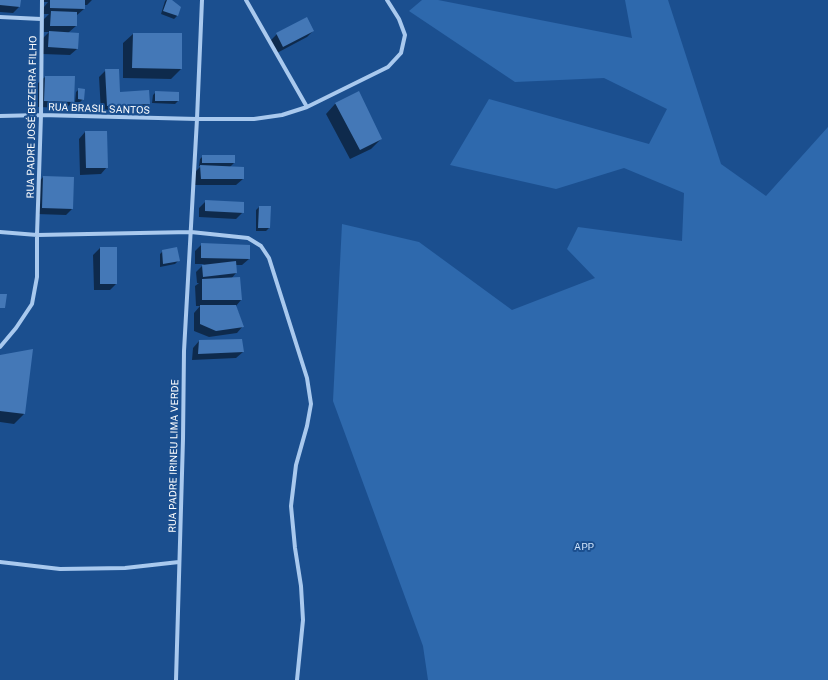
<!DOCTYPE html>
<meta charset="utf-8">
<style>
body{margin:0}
canvas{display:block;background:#1b4f8f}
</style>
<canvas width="828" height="680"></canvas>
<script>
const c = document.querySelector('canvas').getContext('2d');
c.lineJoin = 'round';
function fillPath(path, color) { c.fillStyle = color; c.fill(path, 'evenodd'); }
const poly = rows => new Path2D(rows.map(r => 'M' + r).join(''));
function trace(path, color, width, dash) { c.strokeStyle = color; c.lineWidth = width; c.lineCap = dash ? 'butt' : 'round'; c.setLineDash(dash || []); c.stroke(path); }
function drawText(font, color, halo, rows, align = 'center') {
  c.font = font + ' "Public Sans",sans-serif'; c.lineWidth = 4; c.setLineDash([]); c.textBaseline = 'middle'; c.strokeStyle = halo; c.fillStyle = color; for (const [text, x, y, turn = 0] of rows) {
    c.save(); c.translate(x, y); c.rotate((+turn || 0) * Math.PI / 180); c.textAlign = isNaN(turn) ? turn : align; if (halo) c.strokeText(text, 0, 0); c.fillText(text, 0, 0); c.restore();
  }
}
fillPath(poly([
 [422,0,438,0,632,38,625,0,668,0,721,164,766,196,828,127,828,680,428,680,423,646,333,401,342,224,419,242,512,310,595,278,567,249,578,227,682,241,684,193,624,168,556,189,450,165,489,99,649,144,667,109,604,78,515,82,409,11]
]), '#2e69ad');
fillPath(poly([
 [0,0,20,0,19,7,13,13,0,12],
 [44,0,92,0,87,5,84,5,84,9,77,15,76,15,76,26,68,33,77,49,70,55,42,54,42,39,49,32,44,32,44,19,49,14,43,14,44,7,48,2,44,2],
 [166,0,170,0,177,16,174,19,161,14,165,1],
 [313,31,307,37,277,53,270,41,277,34],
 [133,34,181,69,171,79,123,78,123,43],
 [106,70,119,93,149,104,142,111,101,112,99,77],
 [45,77,73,101,67,108,38,107,38,83],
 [79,89,83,99,80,102,75,102,76,92],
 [156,92,178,101,175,104,152,103,153,95],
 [358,92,381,139,371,149,350,159,326,114,335,104],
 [85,132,107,167,101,174,80,175,79,139],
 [203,156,234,156,234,163,230,167,243,179,236,185,195,185,194,173,201,166,199,166,200,159],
 [43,177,72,209,66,215,36,214,37,184],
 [206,201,243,212,236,219,199,217,199,208],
 [259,207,269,228,266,231,256,231,256,210],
 [202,244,249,259,242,265,235,265,236,273,231,279,239,278,241,300,236,306,243,326,237,333,209,337,194,331,194,313,200,306,196,306,195,286,199,283,197,283,196,272,204,264,195,264,195,251],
 [100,248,116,248,116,284,110,290,94,290,93,255],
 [163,251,178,261,175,264,160,267,160,254],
 [199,341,243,352,236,358,192,360,193,348],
 [32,350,24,414,14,424,0,422,0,356]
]), '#0007');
fillPath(poly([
 [0,0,21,0,20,7,0,5],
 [50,0,85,0,85,9,50,8],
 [167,0,172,0,181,7,178,16,163,11],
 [51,11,77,12,77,26,50,26],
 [307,17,314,31,283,47,276,33],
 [49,31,79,33,78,49,48,47],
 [133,33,182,33,182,69,132,68],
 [105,69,119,69,120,92,149,90,150,104,107,106],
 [45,76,75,76,74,102,44,101],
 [78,88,85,89,84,100,78,99],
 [155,91,179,92,179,101,155,101],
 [359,91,382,139,360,150,335,103],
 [85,131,107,131,108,168,86,168],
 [202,155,235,155,235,163,202,163],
 [200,165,244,167,244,179,201,179],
 [43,176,74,177,73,209,42,208],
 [205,200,244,202,244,213,205,211],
 [259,206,271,206,270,228,258,228],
 [201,243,250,245,250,259,201,258],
 [100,247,117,247,117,284,100,284],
 [177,247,180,261,163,264,162,250],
 [236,261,237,273,203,277,202,265],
 [240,277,242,300,202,300,202,279],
 [0,294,7,294,5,308,0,308],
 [200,305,236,305,244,327,216,331,200,324],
 [242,339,244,352,198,354,199,340],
 [33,349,25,414,0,411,0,355]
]), '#4478b7');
trace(poly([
 [246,0,307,107],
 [0,17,41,19],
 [0,116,41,115,197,119,254,119,282,115,307,107,388,67,401,53,405,35,399,19,387,0],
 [0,232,37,235,191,232,248,238,261,246,269,258,307,378,311,404,307,426,296,465,291,506,295,548,301,586,303,620,297,680],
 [0,347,16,328,32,304,37,277,37,235,41,115,42,0],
 [0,562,60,569,125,568,179,562],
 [176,680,183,439,184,351,197,119,202,0]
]), '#a9c9ee', 4);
drawText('10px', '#fff', '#1b4f8f', [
 ["RUA BRASIL SANTOS",99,109,2],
 ["RUA PADRE JOSÉ BEZERRA FILHO",32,117,-89],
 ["RUA PADRE IRINEU LIMA VERDE",174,456,-89]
]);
drawText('10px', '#cfe3fa', '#1b4f8f', [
 ["APP",584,547]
]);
</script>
